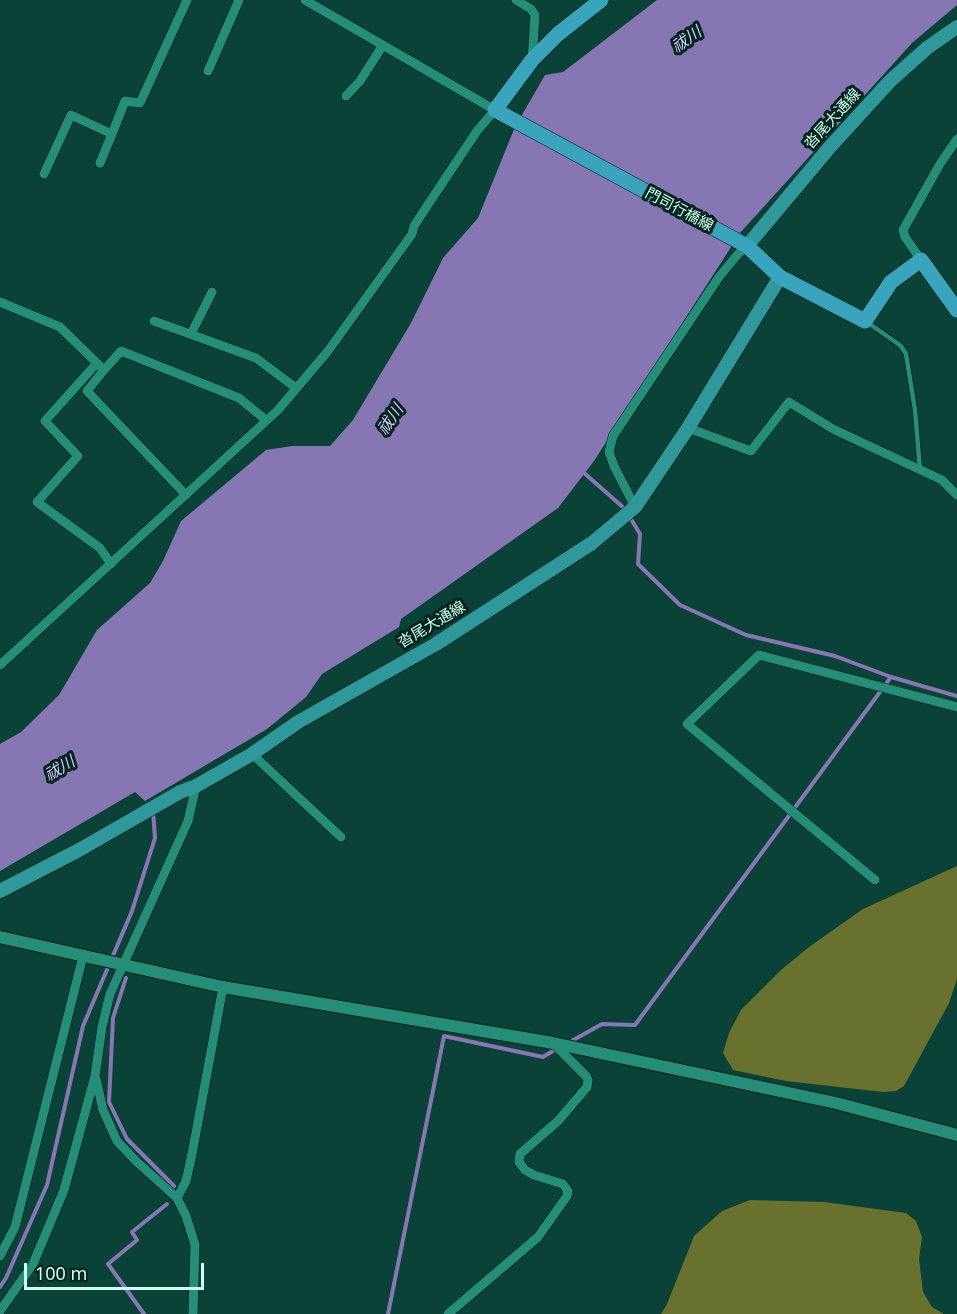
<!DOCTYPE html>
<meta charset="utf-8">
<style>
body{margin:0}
#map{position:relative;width:957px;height:1314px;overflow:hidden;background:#0a4237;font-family:"Noto Sans",sans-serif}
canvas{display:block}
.scale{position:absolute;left:24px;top:1263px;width:180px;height:27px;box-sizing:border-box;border:3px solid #d0fdf0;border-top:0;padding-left:8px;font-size:18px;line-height:21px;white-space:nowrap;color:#d0fdf0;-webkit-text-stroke:4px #06251e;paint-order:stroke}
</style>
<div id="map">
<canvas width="957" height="1314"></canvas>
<div class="scale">100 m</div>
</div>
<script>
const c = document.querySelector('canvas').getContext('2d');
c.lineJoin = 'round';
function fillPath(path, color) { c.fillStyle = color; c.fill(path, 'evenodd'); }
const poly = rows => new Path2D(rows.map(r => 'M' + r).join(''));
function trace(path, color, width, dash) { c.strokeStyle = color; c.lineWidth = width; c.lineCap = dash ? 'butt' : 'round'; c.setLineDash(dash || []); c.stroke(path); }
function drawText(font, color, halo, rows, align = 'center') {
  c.font = font + ' "Noto Sans","Noto Sans JP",sans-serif'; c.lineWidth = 6; c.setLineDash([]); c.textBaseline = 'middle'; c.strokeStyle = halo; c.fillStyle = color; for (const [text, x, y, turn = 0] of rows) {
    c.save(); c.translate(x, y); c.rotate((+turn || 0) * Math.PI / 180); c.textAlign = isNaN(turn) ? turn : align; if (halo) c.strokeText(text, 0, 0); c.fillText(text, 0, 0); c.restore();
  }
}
fillPath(poly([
 [957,866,957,979,949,1003,904,1086,896,1091,883,1092,786,1081,733,1070,723,1053,729,1033,741,1010,781,970,809,947,863,909],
 [750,1200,824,1202,906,1213,916,1221,922,1237,919,1259,923,1292,932,1307,944,1314,661,1314,667,1304,694,1236,722,1211]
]), '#68712e');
fillPath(poly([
 [657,0,957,0,957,5,912,43,740,233,594,461,558,508,401,619,399,627,322,674,306,697,267,729,145,801,135,792,0,871,0,744,21,732,59,695,97,630,150,583,163,561,181,521,266,450,292,446,330,446,353,420,411,323,443,258,478,218,515,127,545,75,563,72]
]), '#8677b2');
trace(poly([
 [583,472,625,509,640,534,638,564,680,605,746,635,835,656,891,677,957,696],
 [126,978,113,1018,109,1102,127,1139,174,1186],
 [568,1043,602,1024,635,1025,891,677],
 [0,1287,6,1278,47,1185,83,1026,132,911,155,838,153,811],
 [144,1314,108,1264,137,1240,132,1232,167,1204],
 [388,1314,444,1036,543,1057,556,1049]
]), '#8677b2', 4);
const service = poly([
 [867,322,901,346,906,354,915,410,920,470]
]);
const minor = poly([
 [516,0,531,9,535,15,532,60],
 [208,71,239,0],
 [346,96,360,81,383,45],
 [100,163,112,134],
 [44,174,71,115,112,134,125,101,140,103,187,0],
 [921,260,905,237,903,230,940,164,957,139],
 [0,302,60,327,104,370,87,391,186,495],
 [154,321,256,358,296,388],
 [191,334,212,292],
 [97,363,45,421,78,456,37,502,100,548,111,564],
 [104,370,121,351,239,398,266,420],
 [688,428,751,451,789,402,833,429,942,480,957,495],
 [635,507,614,466,609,452,613,436,719,277,738,254,747,246],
 [0,665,278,410,328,351,412,234,414,226,435,194,477,131,495,110,305,0],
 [252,754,341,837],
 [875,880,687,724,759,655,957,707],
 [96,1079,103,1110,117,1141,136,1161,177,1198,186,1216,195,1245,193,1314],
 [177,1198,186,1181,192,1154,223,987],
 [0,1256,15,1227,83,956],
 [0,1311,33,1264,64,1190,95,1076,102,1027,110,994,188,821,196,786],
 [448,1314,538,1237,567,1196,568,1191,563,1184,534,1175,525,1170,519,1162,520,1154,558,1121,587,1087,588,1080,586,1076,553,1043]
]);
const tertiary = poly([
 [0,937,223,987,553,1043,836,1103,957,1135]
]);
const secondary = poly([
 [747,246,829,148,890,81,927,48,957,27],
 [0,891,79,850,180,792,196,786,252,754,298,722,436,644,592,543,635,507,688,428,780,277]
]);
const primary = poly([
 [601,0,558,34,532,60,495,110,747,246,780,277,865,321,891,282,921,260,957,310]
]);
trace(service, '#06251e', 6);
trace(minor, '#06251e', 10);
trace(tertiary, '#06251e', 14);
trace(secondary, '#06251e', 15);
trace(primary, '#06251e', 16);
trace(service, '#258d78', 4.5);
trace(minor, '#258d78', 9);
trace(tertiary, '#258d78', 12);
trace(secondary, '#30989a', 14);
trace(primary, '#3ba4bd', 15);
drawText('15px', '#d0fdf0', '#06251e', [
 ["沓尾大通線",833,119,-48],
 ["門司行橋線",679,210,28],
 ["沓尾大通線",432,625,-31]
]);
drawText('italic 16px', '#d6cafe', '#06251e', [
 ["祓川",687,40,-35],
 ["祓川",391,420,-56],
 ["祓川",60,769,-31]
]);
</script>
